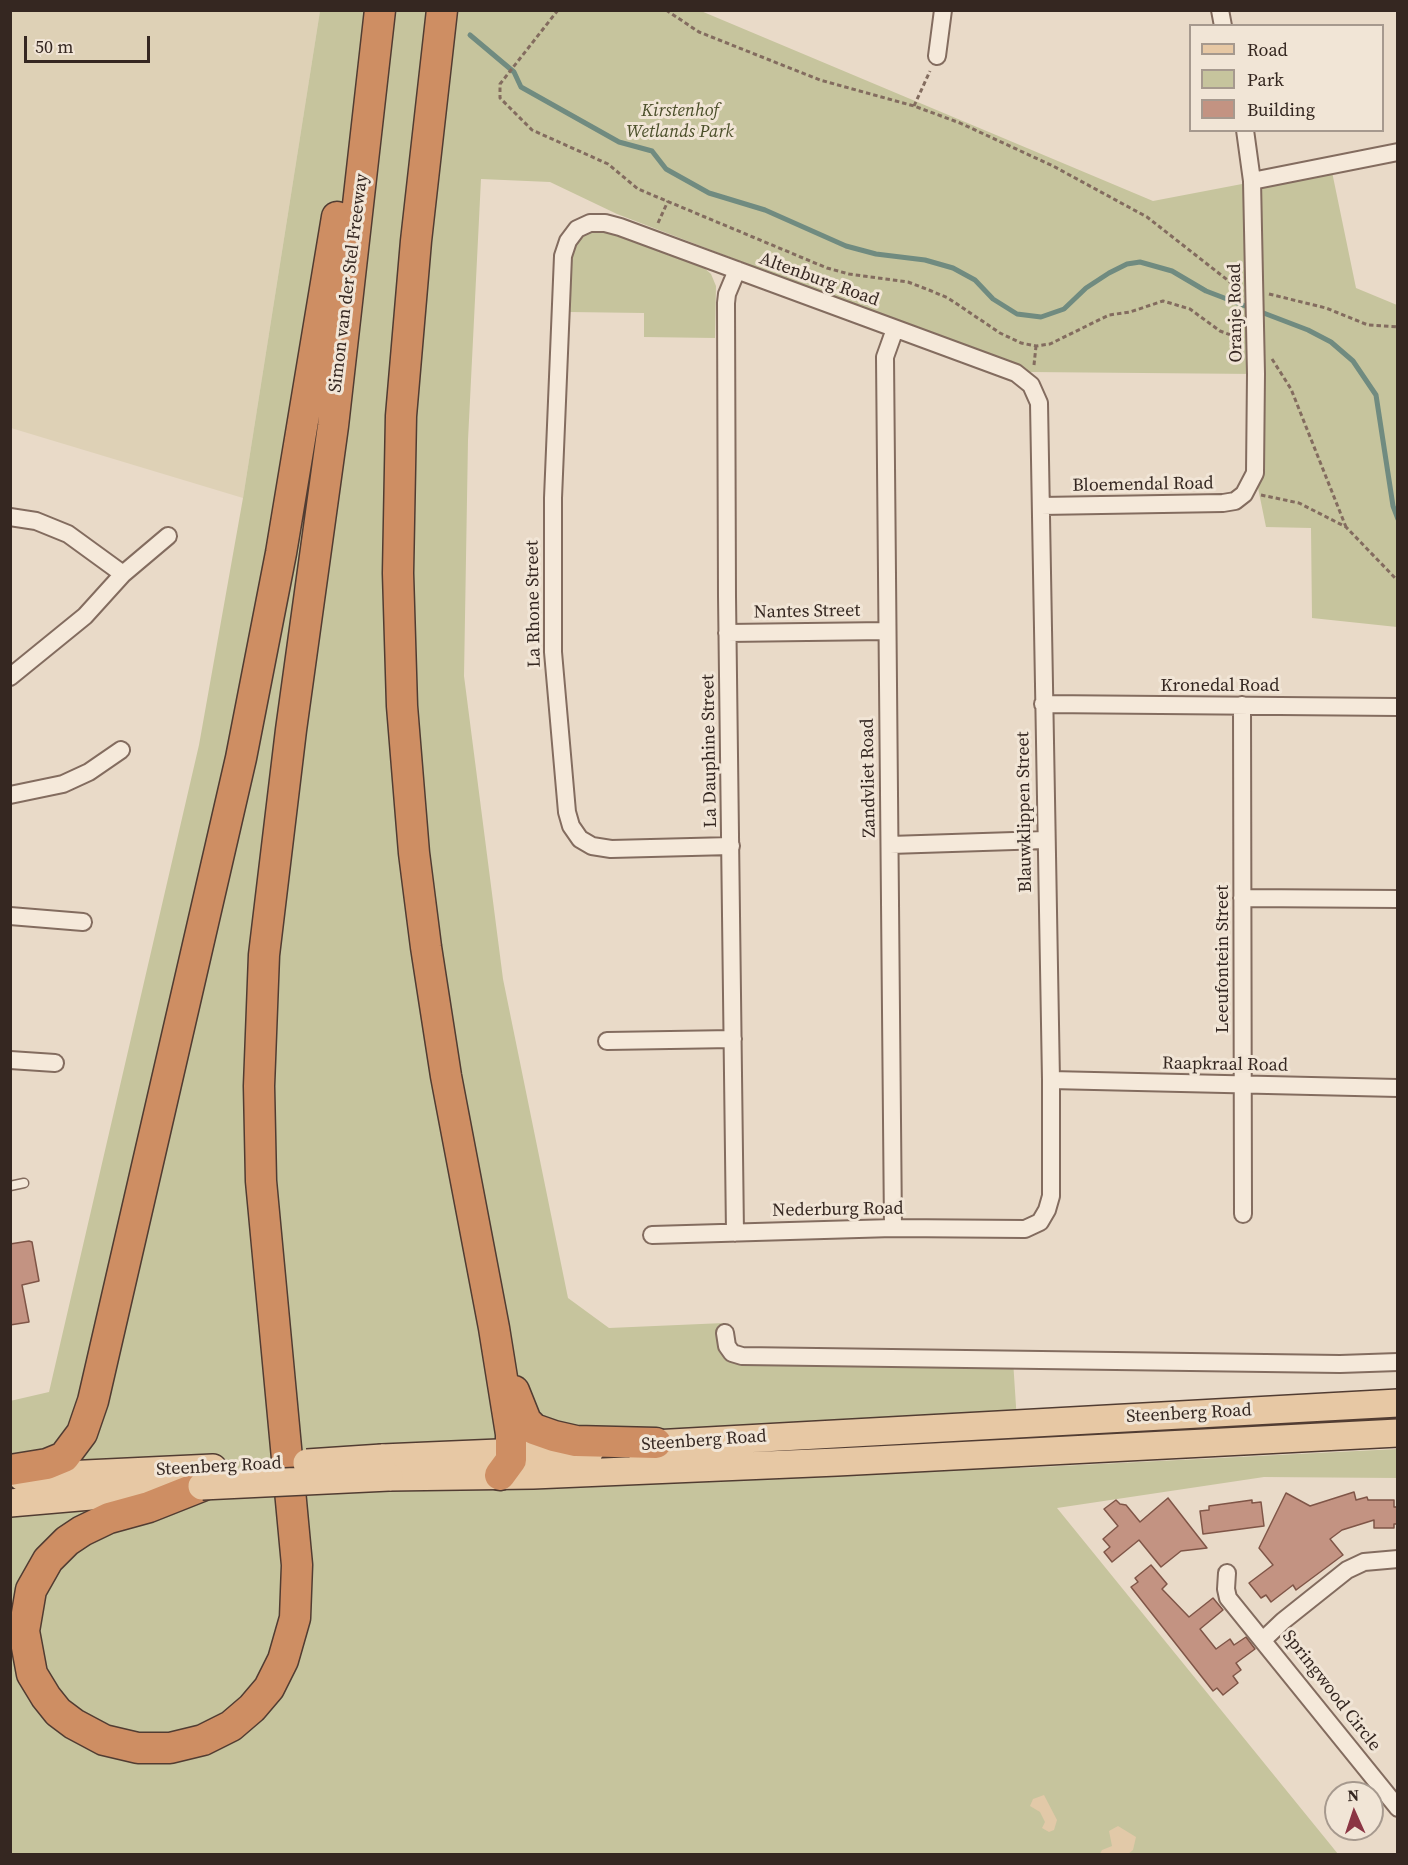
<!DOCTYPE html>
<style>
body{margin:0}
#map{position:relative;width:1408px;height:1865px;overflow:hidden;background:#e9dac8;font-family:"Source Serif 4",serif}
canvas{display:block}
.frame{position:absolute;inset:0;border:12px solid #352721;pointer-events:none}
.legend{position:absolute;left:1189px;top:24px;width:195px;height:108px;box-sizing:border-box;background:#f1e5d6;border:2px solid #a6998e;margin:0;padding:8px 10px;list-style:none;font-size:18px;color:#352721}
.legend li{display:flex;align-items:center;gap:12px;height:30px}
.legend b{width:30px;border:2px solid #a6998e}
.north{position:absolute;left:1324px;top:1781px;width:60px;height:60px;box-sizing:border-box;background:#f1e5d6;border:2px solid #a6998e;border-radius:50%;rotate:357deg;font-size:16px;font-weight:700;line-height:24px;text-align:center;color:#352721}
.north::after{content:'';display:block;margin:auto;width:21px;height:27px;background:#8b3644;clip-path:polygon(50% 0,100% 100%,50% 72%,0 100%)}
.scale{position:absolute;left:24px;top:36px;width:126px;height:27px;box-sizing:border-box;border:3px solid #352721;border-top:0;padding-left:8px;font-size:18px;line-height:21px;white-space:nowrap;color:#352721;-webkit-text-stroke:4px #f1e5d6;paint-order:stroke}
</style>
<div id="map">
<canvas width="1408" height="1865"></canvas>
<div class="frame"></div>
<ul class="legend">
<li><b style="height:8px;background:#e7c8a4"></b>Road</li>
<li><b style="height:16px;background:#c6c49d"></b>Park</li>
<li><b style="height:16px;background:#c39382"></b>Building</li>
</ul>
<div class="north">N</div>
<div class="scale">50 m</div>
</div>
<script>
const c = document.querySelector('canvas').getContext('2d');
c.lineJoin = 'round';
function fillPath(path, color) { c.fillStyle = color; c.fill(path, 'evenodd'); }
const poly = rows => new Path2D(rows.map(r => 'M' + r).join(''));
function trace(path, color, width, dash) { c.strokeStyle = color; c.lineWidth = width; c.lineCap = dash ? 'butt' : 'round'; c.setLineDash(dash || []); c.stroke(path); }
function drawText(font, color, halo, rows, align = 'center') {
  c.font = font + ' "Source Serif 4",serif'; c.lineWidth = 6; c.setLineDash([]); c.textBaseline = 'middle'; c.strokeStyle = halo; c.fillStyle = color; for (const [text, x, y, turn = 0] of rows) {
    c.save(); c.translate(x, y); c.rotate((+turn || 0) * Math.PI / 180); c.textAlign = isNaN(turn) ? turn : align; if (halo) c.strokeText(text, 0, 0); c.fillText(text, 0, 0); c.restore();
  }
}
fillPath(poly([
 [10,11,320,11,243,498,11,428]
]), '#ded1b6');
fillPath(poly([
 [320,11,701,11,1153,201,1331,167,1356,288,1397,305,1397,627,1312,618,1311,528,1266,527,1255,473,1256,374,1030,372,617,214,550,182,481,179,468,440,464,676,503,979,568,1298,609,1328,724,1323,727,1346,732,1353,1013,1360,1020,1468,1397,1449,1397,1478,1264,1477,1057,1508,1338,1854,11,1854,10,1401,49,1392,199,745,243,498],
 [604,230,702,266,711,274,716,286,715,338,644,337,644,313,570,312,572,256,575,246,581,237,591,231]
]), '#c6c49d');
fillPath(poly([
 [1044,1795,1057,1820,1054,1830,1049,1832,1042,1828,1045,1822,1040,1812,1030,1806,1033,1799],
 [1118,1826,1136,1837,1133,1850,1128,1854,1100,1854,1102,1850,1112,1846,1109,1831]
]), '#e2c9a8');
trace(poly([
 [470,35,514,72,521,87,619,142,652,151,666,169,709,193,765,210,846,246,876,254,925,260,953,268,975,280,993,299,1017,314,1041,317,1064,309,1086,288,1109,273,1127,264,1140,262,1172,271,1206,291,1308,330,1331,342,1353,361,1376,395,1393,506,1398,519]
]), '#708b80', 5);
const building = poly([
 [29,1241,32,1242,39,1281,22,1285,29,1322,10,1325,10,1244,29,1241],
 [1354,1492,1356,1500,1367,1497,1368,1500,1394,1500,1394,1507,1398,1507,1398,1524,1394,1524,1394,1528,1374,1528,1374,1520,1342,1530,1330,1539,1343,1555,1296,1590,1293,1585,1271,1602,1266,1595,1261,1598,1249,1583,1273,1565,1259,1548,1286,1493,1310,1506,1354,1492],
 [1168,1498,1207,1548,1181,1551,1161,1567,1139,1540,1112,1562,1104,1552,1110,1547,1103,1539,1118,1526,1104,1509,1116,1500,1120,1504,1126,1505,1140,1522,1168,1498],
 [1252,1500,1252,1503,1261,1502,1264,1526,1203,1534,1200,1511,1209,1510,1209,1506,1252,1500],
 [1151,1565,1167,1584,1162,1589,1189,1617,1213,1598,1223,1610,1200,1629,1216,1649,1230,1639,1234,1645,1246,1637,1255,1649,1236,1663,1241,1670,1233,1676,1238,1683,1223,1695,1217,1688,1213,1691,1131,1587,1138,1582,1135,1578,1151,1565]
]);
fillPath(building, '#c39382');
trace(building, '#7f5547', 1.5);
const lane = poly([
 [10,1186,24,1183]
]);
const street = poly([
 [1220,10,1223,26],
 [937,56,943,10],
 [1252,181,1398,152],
 [1041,506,1223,503,1235,501,1244,494,1255,473,1256,374,1252,181,1245,130],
 [10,517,36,521,68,534,123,574],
 [727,633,887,631],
 [10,677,85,616,123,574,168,536],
 [1043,704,1398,707],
 [1242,705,1243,1214],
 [10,795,63,784,89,772,121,750],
 [890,845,1045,840],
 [1242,898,1398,899],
 [10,916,83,922],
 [607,1041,733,1039],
 [10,1060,55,1063],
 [1051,1080,1398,1088],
 [893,1228,885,357,895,329],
 [735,1233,727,596,726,303,727,294,737,270],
 [652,1235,893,1228,1025,1229,1040,1222,1047,1210,1051,1196,1051,1080,1039,403,1031,385,1016,373,620,227,605,223,590,223,577,229,568,241,563,256,553,498,553,652,567,812,571,826,580,839,592,846,611,849,731,846],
 [725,1333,727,1346,732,1353,742,1356,1340,1364,1398,1362],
 [1227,1573,1226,1589,1228,1598,1398,1808],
 [1263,1640,1283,1621,1347,1570,1364,1562,1398,1559]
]);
const primary = poly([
 [635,1445,1398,1403],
 [382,1458,591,1449],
 [22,1477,213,1468],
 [389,1477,533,1475,837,1462,1398,1433],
 [10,1503,183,1488]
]);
const highway = poly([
 [442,10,416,241,401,416,398,573,402,706,414,853,426,947,446,1076,494,1328,511,1434,511,1460,500,1475],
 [514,1391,526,1421,534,1429,554,1436,576,1441,656,1443],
 [10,1470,47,1464,64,1457,82,1433,93,1401,241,758,281,553,337,217],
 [202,1486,149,1507,109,1518,82,1531,67,1541,48,1560,31,1590,24,1631,32,1674,46,1697,58,1712,74,1724,104,1740,138,1748,170,1748,203,1740,231,1726,252,1708,269,1688,283,1660,295,1618,297,1565,261,1181,259,1086,264,955,291,730,333,426,380,10]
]);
trace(lane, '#836c5f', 11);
trace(street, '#836c5f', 20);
trace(primary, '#513c32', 30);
trace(highway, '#513c32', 33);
trace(poly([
 [558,10,500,84,500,98,532,130,608,164,638,189,827,268,849,274,908,282,929,290,948,298,1000,333,1021,343,1036,346,1050,344,1109,315,1130,312,1163,301,1190,309,1220,331,1239,338],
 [666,10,699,32,820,80,914,106,960,123,1053,166,1147,217,1239,289],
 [914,106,930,71],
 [658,223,668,201],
 [1269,294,1326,308,1368,325,1398,327],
 [1272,359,1291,389,1346,527],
 [1034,365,1036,346],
 [1261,495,1299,503,1346,527,1398,581]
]), '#836c5f', 3, [4.5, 3]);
trace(lane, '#f5e9da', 8);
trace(street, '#f5e9da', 16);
trace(primary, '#e7c8a4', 27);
trace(highway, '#ce8e63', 30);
const primaryBridge = poly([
 [307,1463,382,1458],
 [202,1486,389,1477]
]);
trace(primaryBridge, '#513c32', 30, []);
trace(primaryBridge, '#e7c8a4', 27);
drawText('italic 18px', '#4b4f2a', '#f1e5d6', [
 ["Kirstenhof",680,111],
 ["Wetlands Park",680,132]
]);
drawText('18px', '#352721', '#f1e5d6', [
 ["Altenburg Road",819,280,20],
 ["Simon van der Stel Freeway",349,283,-83],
 ["Oranje Road",1236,313,-91],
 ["Bloemendal Road",1143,485,-1],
 ["La Rhone Street",534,604,-91],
 ["Nantes Street",807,612,-1],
 ["Kronedal Road",1220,686],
 ["La Dauphine Street",710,751,-91],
 ["Zandvliet Road",869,778,-91],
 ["Blauwklippen Street",1025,812,-91],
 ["Leeufontein Street",1223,959,-90],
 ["Raapkraal Road",1225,1065,1],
 ["Nederburg Road",838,1210,-1],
 ["Steenberg Road",1189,1414,-3],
 ["Steenberg Road",704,1441,-4],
 ["Steenberg Road",219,1467,-3],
 ["Springwood Circle",1331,1691,52]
]);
</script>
